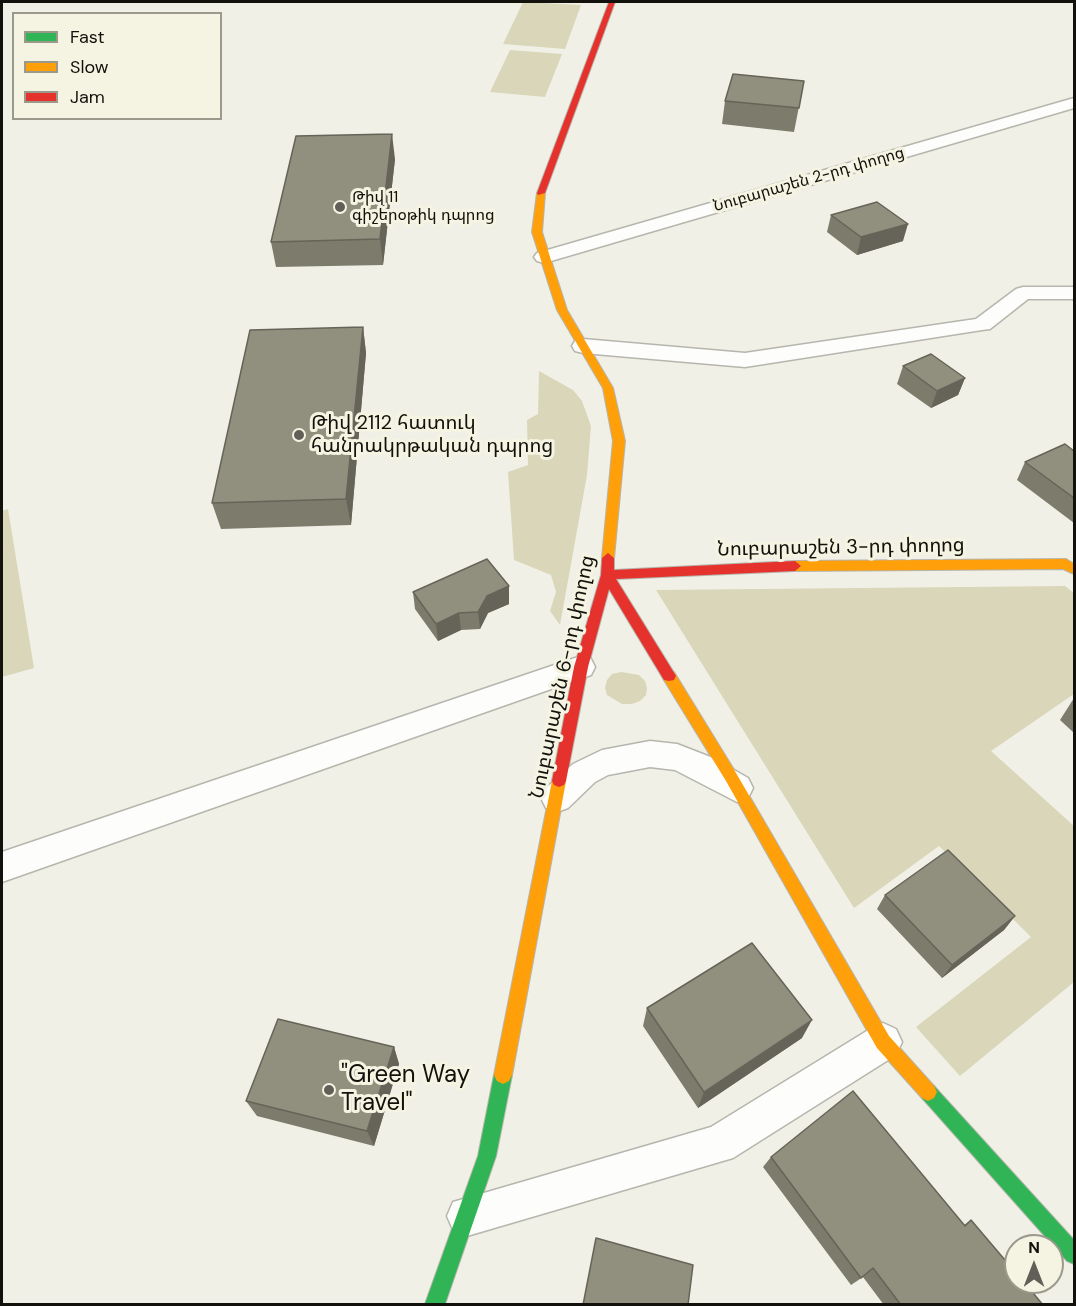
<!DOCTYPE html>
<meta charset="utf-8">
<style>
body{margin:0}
#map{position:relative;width:1076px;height:1306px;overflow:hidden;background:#f1f0e6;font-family:"DM Sans",sans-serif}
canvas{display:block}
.frame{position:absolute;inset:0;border:3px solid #12110b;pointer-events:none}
.legend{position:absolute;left:12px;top:12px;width:210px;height:108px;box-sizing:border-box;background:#f5f3e2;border:2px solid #9a998c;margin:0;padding:8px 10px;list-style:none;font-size:18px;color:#12110b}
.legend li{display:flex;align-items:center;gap:12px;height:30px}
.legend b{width:30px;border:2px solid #9a998c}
.north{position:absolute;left:1004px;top:1234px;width:60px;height:60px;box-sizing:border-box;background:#f5f3e2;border:2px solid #9a998c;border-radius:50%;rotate:0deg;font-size:16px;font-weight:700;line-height:24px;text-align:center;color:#12110b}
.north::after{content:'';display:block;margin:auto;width:21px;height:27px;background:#605f58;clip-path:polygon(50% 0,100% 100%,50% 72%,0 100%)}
</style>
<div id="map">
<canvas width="1076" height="1306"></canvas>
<div class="frame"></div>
<ul class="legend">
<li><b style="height:8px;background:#30b455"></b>Fast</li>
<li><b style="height:8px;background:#ff9f0a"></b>Slow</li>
<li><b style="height:8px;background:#e5322d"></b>Jam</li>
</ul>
<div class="north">N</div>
</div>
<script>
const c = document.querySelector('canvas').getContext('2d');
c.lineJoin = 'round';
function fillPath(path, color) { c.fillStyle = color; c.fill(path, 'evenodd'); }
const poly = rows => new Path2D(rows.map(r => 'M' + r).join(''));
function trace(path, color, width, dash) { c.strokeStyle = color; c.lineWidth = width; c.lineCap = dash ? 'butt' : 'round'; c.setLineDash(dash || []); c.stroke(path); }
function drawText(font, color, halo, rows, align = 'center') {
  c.font = font + ' "DM Sans","Noto Sans Armenian",sans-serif'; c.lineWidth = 6; c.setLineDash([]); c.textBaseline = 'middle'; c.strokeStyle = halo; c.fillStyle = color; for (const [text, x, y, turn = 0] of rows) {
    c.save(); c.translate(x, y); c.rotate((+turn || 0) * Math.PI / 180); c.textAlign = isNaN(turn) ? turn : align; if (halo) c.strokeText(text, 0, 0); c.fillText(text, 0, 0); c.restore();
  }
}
fillPath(poly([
 [523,2,581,5,565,49,503,44],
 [510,50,562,54,545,97,490,92],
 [539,371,573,390,582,401,591,426,587,475,560,625,550,611,556,592,551,575,514,560,508,472,528,465,527,420,538,414],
 [8,509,34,668,2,677,2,511],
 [1065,586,1074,593,1074,694,991,751,1074,826,1074,982,960,1076,916,1027,1031,937,939,846,854,908,656,590],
 [621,672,639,675,645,681,647,688,646,695,640,701,632,704,622,704,607,695,605,688,607,680,612,674]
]), '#dad6b9');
const street = poly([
 [1074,98,1074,108,551,261,544,263,537,261,534,257,537,253,1074,98],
 [1023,287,1074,287,1074,299,1028,299,990,329,982,330,745,367,583,353,575,351,572,346,575,341,583,339,745,353,976,319,1016,289,1023,287],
 [581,656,591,659,595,667,591,675,2,882,2,852,581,656],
 [650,741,677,744,713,758,748,778,753,788,748,798,737,802,675,770,650,767,608,775,595,782,568,808,557,812,546,808,541,798,546,788,573,764,602,750,650,741],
 [883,1023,896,1029,902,1042,896,1055,733,1158,467,1236,453,1230,447,1216,453,1202,711,1127,870,1029,883,1023]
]);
const fast = poly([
 [503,1066,509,1069,512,1075,496,1156,445,1304,425,1304,478,1156,494,1075,497,1069,503,1066],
 [928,1083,934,1086,1074,1240,1074,1264,1067,1261,922,1098,919,1092,922,1086,928,1083]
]);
const slow = poly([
 [541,190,545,193,542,232,567,310,613,388,625,441,614,558,608,563,602,558,613,441,603,388,557,310,532,232,537,193,541,190],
 [1066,559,1074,564,1074,574,1063,569,795,571,789,566,795,561,1066,559],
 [669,671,674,672,736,773,889,1036,934,1086,937,1092,934,1098,928,1101,922,1098,877,1048,726,781,664,680,662,676,664,672,669,671],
 [559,775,564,777,566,781,512,1075,509,1081,503,1084,497,1081,494,1075,552,781,554,777,559,775]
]);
const jam = poly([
 [609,2,615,2,545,193,538,195,537,193,609,2],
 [608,553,614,558,614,570,795,561,801,566,795,571,616,579,676,676,674,680,669,681,664,680,609,589,588,667,566,781,564,785,559,787,554,785,552,781,574,667,601,575,602,558,608,553]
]);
trace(street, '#b6b6ae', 3);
trace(fast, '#b6b6ae', 2);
trace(slow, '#b6b6ae', 2);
trace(jam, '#b6b6ae', 2);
fillPath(street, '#fdfdfb');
fillPath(fast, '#30b455');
fillPath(slow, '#ff9f0a');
fillPath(jam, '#e5322d');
fillPath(poly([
 [804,81,794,132,722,124,725,101],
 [395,159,383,265,276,267,271,242],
 [831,215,903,241,857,255,827,232],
 [363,327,366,353,351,525,221,529,212,503],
 [903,366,965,378,958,395,931,408,897,384],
 [1074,451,1074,523,1017,480,1025,462],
 [413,592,509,604,488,613,480,629,461,630,438,641,415,609],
 [1074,698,1074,733,1060,720],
 [885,895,1015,916,1004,930,942,978,877,909],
 [647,1008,802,1038,698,1108,643,1026],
 [394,1047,399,1064,374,1146,257,1116,246,1101],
 [771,1157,964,1225,971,1220,1043,1305,884,1305,863,1277,851,1285,763,1167]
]), '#7d7b6c');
fillPath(poly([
 [392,134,395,159,383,265,380,239],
 [908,224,903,241,857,255,861,237],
 [363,327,366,353,351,525,346,499],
 [965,378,958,395,931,408,937,391],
 [509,586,509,604,488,613,480,629,478,612,487,596],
 [459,613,461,630,438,641,436,624],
 [1015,916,1004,930,942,978,952,965],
 [812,1020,802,1038,698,1108,704,1092],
 [394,1047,399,1064,374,1146,367,1131]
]), '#666458');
const building = poly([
 [733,74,804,81,799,108,725,101,733,74],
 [392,134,380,239,271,242,296,136,392,134],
 [877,202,908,224,861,237,831,215,877,202],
 [363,327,346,499,212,503,250,330,363,327],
 [931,354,965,378,937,391,903,366,931,354],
 [1065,444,1074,451,1074,498,1025,462,1065,444],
 [487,559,509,586,487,596,478,612,459,613,436,624,413,592,487,559],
 [948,850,1015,916,952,965,885,895,948,850],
 [752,943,812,1020,704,1092,647,1008,752,943],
 [278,1019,394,1047,367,1131,246,1101,278,1019],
 [853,1091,965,1226,971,1220,1016,1273,1016,1282,1024,1282,1043,1305,901,1305,873,1268,861,1278,771,1157,853,1091],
 [596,1238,693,1265,688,1305,583,1305,596,1238]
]);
fillPath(building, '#918f7e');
trace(building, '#666458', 1.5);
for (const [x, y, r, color] of [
 [340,207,6,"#605f58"],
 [299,435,6,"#605f58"],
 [329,1090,6,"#605f58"]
]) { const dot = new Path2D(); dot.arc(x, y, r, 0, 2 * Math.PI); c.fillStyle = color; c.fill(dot); trace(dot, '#f5f3e2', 2); }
drawText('16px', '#12110b', '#f5f3e2', [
 ["Նուբարաշեն 2-րդ փողոց",809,180,-16]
]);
drawText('16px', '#12110b', '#f5f3e2', [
 ["Թիվ 11",352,198],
 ["գիշերօթիկ դպրոց",352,216]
], 'left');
drawText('20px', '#12110b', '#f5f3e2', [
 ["Թիվ 2112 հատուկ",311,424],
 ["հանրակրթական դպրոց",311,447]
], 'left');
drawText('20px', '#12110b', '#f5f3e2', [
 ["Նուբարաշեն 3-րդ փողոց",841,548,-1],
 ["Նուբարաշեն 6-րդ փողոց",563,677,-78]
]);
drawText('24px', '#12110b', '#f5f3e2', [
 ["\"Green Way",341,1076],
 ["Travel\"",341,1104]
], 'left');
</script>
